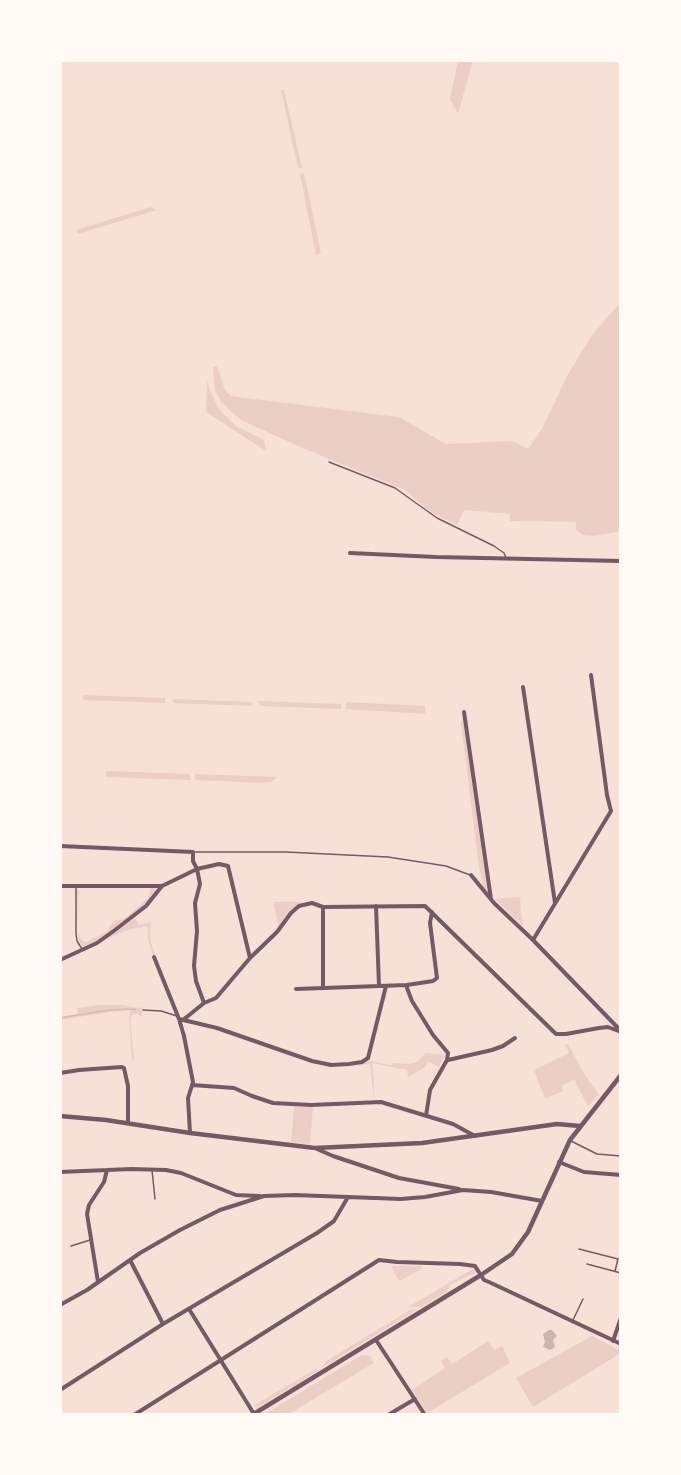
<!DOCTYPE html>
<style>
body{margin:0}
#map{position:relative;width:681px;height:1475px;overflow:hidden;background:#f7e1d7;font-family:Overpass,sans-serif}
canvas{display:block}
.frame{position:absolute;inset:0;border:62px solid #fffaf5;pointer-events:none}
</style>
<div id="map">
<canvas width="681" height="1475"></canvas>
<div class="frame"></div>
</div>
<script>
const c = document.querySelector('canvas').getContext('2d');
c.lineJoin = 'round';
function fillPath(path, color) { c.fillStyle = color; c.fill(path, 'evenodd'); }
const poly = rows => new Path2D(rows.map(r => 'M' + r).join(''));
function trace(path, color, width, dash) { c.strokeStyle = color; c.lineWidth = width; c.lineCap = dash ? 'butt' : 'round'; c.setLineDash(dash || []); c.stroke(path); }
fillPath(poly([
 [458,60,473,60,458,114,450,99],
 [281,90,284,90,302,168,298,168],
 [304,173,321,253,316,255,300,174],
 [151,207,157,210,78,234,76,230],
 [621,304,621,529,618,532,594,536,583,535,576,530,576,522,510,521,510,514,464,510,457,525,430,512,405,490,300,447,241,420,221,402,215,390,213,367,217,366,225,390,231,396,399,417,446,444,513,441,528,449,543,427,567,376,592,335,617,306],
 [207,380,210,391,219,409,236,426,264,440,266,451,206,412],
 [83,695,165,698,165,703,83,700],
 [172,699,252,702,252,706,174,703],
 [258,701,341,704,341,709,261,706],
 [346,702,425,706,425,714,346,709],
 [464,715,488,893,484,888,479,867,461,724],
 [106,771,190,774,190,780,106,777],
 [195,774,277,777,271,782,262,783,195,780],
 [151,887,156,888,156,893,142,908,98,940,84,947,79,942,78,933,77,890,79,889,78,931,81,940,86,942,106,932,114,921,124,919,148,898],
 [520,897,521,911,523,926,495,899],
 [273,902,300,902,302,904,285,917,277,928,278,924],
 [135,918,139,925,151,922,150,940,155,955,153,955,148,940,148,929,146,926,124,931,100,943],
 [98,1005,121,1005,141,1008,142,1006,142,1016,139,1016,138,1013,132,1015,130,1020,134,1059,132,1063,129,1019,131,1010,110,1012,60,1020,60,1017,78,1014,77,1008],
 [568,1044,583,1072,599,1095,588,1106,574,1080,561,1086,563,1091,545,1099,534,1070,569,1053,565,1045],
 [426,1053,444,1055,439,1067,430,1062,427,1063,424,1068,408,1077,407,1070,372,1063,374,1079,374,1101,370,1064,359,1066,359,1064,370,1061,392,1065,393,1063,410,1064,417,1062],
 [294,1107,313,1107,310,1144,291,1142],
 [391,1266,421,1266,422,1269,399,1281],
 [474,1268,478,1272,451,1284,446,1292,422,1307,408,1307],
 [418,1309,325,1366,322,1367,325,1362,385,1325,410,1310],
 [592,1336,621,1351,621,1353,533,1407,516,1378],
 [488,1341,494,1350,502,1346,510,1363,427,1413,412,1390,445,1368,441,1361,447,1357,452,1364],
 [362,1355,370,1356,374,1363,287,1415,263,1415],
 [316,1369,319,1370,298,1383,258,1407,253,1406]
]), '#ebcfc5');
trace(poly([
 [60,1018,109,1010,136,1009]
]), '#dcb8b0', 1.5);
fillPath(poly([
 [549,1330,552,1330,557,1336,553,1340,555,1347,550,1350,543,1347,545,1342,543,1334]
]), '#ccb4b1');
trace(poly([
 [329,462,395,488,437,518,494,546,504,553,506,558],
 [195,852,286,852,388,857,446,866,470,875],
 [76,886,76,934,77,941,82,949],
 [143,1010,161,1011,177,1016],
 [571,1141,597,1154,621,1156],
 [152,1170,155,1199],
 [71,1246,90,1240],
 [579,1249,618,1259,615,1271],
 [587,1264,621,1273],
 [573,1320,583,1299]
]), '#755966', 1.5);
trace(poly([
 [350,553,436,557,621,561],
 [523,687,555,903],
 [464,712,491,899],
 [60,846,193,852,193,861,197,869,162,886,60,886],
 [471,875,494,903,533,940,620,1030],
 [376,906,379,986],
 [533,940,611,811,607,795,591,675],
 [154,957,179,1019,184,1036,193,1082,188,1098,190,1133],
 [60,960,97,943,115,930,146,906,162,886],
 [323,988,323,907],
 [296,989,407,985],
 [204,1003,196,981,194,966,197,931,195,903,200,884,197,869,219,864,228,866,250,958],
 [179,1019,217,1028,312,1061,331,1065,349,1064,362,1062,368,1058,386,986],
 [183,1020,204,1003,216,998,250,958,277,932,291,913,299,906,312,903,323,907,425,906,556,1034,566,1034,599,1028,608,1027,621,1032],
 [448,1060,492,1050,503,1046,515,1038],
 [60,1073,79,1070,122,1067,124,1068,128,1086,128,1123],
 [192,1085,234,1088,252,1096,273,1103,311,1105,381,1102,453,1124,475,1136],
 [426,1116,430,1090,447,1060,448,1053,433,1035,412,1001,407,988,407,985,433,981,437,978,430,923,432,912],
 [317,1149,333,1156,399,1178,459,1189],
 [559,1162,584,1172,621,1175],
 [60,1172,131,1169,166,1170,181,1173,236,1195,260,1196],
 [130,1260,163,1324],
 [98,1282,87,1214,89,1205,104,1182,107,1170],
 [60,1305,87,1290,140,1253,180,1230,220,1210,264,1196,295,1195,401,1199,425,1197,463,1190,491,1192,542,1201],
 [189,1309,254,1414],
 [376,1340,425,1415],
 [613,1341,621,1318],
 [60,1390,163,1324,317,1233,334,1221,348,1197],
 [134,1415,379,1260,397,1262,460,1264,475,1266,484,1280,489,1282,621,1344],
 [388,1415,415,1399]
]), '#755966', 4);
trace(poly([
 [60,1116,106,1120,190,1133,315,1148,422,1143,557,1124,580,1126],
 [252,1415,481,1275,512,1254,528,1232,570,1140,621,1075]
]), '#755966', 4.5);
</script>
